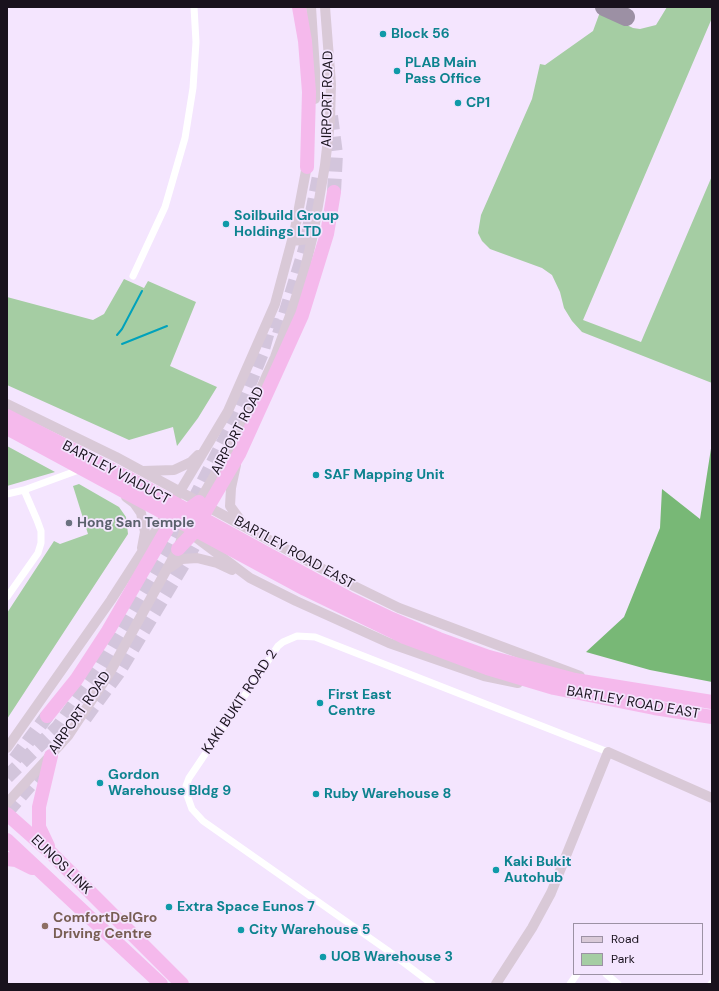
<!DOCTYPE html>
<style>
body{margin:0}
#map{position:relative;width:719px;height:991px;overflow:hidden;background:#f4e5fe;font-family:"DM Sans",sans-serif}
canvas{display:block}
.frame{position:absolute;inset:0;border:8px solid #19121d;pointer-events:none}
.legend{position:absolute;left:573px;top:923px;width:130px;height:52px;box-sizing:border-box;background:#f4e5fe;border:1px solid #9c91a4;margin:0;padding:5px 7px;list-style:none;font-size:12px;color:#19121d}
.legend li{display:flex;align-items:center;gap:8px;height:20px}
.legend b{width:20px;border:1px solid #9c91a4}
</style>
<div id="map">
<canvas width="719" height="991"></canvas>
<div class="frame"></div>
<ul class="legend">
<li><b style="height:5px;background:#d9c9d7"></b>Road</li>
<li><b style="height:11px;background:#a5cda3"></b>Park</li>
</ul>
</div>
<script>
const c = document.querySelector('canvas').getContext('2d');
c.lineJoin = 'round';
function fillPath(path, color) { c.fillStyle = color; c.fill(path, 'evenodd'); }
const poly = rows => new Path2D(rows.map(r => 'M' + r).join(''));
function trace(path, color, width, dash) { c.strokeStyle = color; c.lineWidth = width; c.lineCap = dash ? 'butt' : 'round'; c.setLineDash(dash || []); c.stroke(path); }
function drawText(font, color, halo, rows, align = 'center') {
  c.font = font + ' "DM Sans",sans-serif'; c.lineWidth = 3.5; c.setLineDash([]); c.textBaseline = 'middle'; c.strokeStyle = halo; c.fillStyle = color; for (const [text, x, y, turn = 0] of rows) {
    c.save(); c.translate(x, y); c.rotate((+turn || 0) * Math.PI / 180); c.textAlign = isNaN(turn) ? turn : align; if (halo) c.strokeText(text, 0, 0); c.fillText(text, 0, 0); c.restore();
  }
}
fillPath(poly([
 [667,7,712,7,712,18,583,320,641,342,712,176,712,383,582,332,572,321,564,308,560,292,552,275,542,268,490,249,482,241,478,233,481,215,532,99,540,64,545,65,593,31,600,12,633,28,640,29,656,25],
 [124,279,144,288,148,281,196,302,170,366,217,387,198,418,177,446,173,427,129,440,7,385,7,297,93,320,104,314],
 [7,446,55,472,7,486],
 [79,484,119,507,126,517,128,534,7,719,7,613,54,541,60,544,88,534,73,486]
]), '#a5cda3');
fillPath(poly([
 [712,442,712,682,650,670,586,652,624,617,660,528,662,489,700,519]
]), '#78b876');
trace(poly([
 [117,335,122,329,142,291],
 [122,344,167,326]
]), '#01a2bb', 2);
trace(poly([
 [604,7,626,17]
]), '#9c90a4', 18);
trace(poly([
 [331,116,336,154,334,192],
 [279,334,305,249,319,176],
 [85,718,118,673,187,558,204,527],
 [15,759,47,716],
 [7,777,58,727,101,666,168,551,236,417,262,353,272,317],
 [7,812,47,765]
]), '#d3c5dc', 14, [14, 7]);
trace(poly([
 [133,276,165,207,185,138,193,88,196,42,194,7],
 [7,494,24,490,76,471],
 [7,597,38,553,41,543,41,531,37,520,24,490],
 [606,974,618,984],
 [432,984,387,950,203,821,192,809,187,795,186,786,189,778,278,646,283,642,297,636,315,637,608,752],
 [570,984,577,974],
 [711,984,712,983]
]), '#fff', 7);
trace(poly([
 [311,7,315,70,315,99],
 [292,241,309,239,313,235],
 [7,404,116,457,354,586,399,608,580,676],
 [236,465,231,488,230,506,241,521],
 [143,471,174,470,191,462,198,455],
 [126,497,134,503,141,513,145,532,142,548],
 [190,533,250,578,296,601,389,643,484,676,518,683],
 [171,567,182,559,197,558,217,563,232,570],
 [7,748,111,600,164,518,228,411,275,304,295,229,308,160],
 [7,803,68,736,109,674,178,549,185,529,199,502,246,421,275,357,292,310,305,268,313,235,325,165,330,121,331,84,325,7],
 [496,984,532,928,551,893,608,752,712,798]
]), '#d9c9d7', 10);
trace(poly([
 [299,7,305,41,309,92,307,167],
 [7,416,128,478,348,598,392,619,439,639,489,657,575,680,712,702],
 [7,428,305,589,404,637,487,668,554,688,654,708,712,717],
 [178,549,192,534,239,454,302,315,327,234,334,192],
 [47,716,76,680,108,631,171,522,199,502],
 [7,814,51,853,182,984],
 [7,840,161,984],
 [48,846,39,827,39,807,51,756],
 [7,859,16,860,32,868]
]), '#f5b9ec', 14);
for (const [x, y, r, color] of [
 [383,34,4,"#0f9aa8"],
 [397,71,4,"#0f9aa8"],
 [458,103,4,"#0f9aa8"],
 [226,224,4,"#0f9aa8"],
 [316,475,4,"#0f9aa8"],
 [69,523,4,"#6b7280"],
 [320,703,4,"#0f9aa8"],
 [100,783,4,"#0f9aa8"],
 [316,794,4,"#0f9aa8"],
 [496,870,4,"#0f9aa8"],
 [169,907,4,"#0f9aa8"],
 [45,926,4,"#8d6e63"],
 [241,930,4,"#0f9aa8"],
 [323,957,4,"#0f9aa8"]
]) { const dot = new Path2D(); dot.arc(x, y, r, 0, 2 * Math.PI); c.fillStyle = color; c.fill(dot); trace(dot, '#f4e5fe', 1.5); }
drawText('bold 14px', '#0d838f', '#f4e5fe', [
 ["Block 56",391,34],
 ["PLAB Main",405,63],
 ["Pass Office",405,79],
 ["CP1",466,103],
 ["Soilbuild Group",234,216],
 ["Holdings LTD",234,232],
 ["SAF Mapping Unit",324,475],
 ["First East",328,695],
 ["Centre",328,711],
 ["Gordon",108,775],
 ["Warehouse Bldg 9",108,791],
 ["Ruby Warehouse 8",324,794],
 ["Kaki Bukit",504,862],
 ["Autohub",504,878],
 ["Extra Space Eunos 7",177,907],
 ["City Warehouse 5",249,930],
 ["UOB Warehouse 3",331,957]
], 'left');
drawText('14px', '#19121d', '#f4e5fe', [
 ["AIRPORT ROAD",328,99,-89],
 ["AIRPORT ROAD",238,431,-62],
 ["BARTLEY VIADUCT",116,473,28],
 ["BARTLEY ROAD EAST",294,553,29],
 ["KAKI BUKIT ROAD 2",240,702,-56],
 ["BARTLEY ROAD EAST",633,703,10],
 ["AIRPORT ROAD",80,713,-55],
 ["EUNOS LINK",61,865,44]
]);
drawText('bold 14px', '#5b616d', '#f4e5fe', [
 ["Hong San Temple",77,523]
], 'left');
drawText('bold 14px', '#785e54', '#f4e5fe', [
 ["ComfortDelGro",53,918],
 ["Driving Centre",53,934]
], 'left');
</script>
